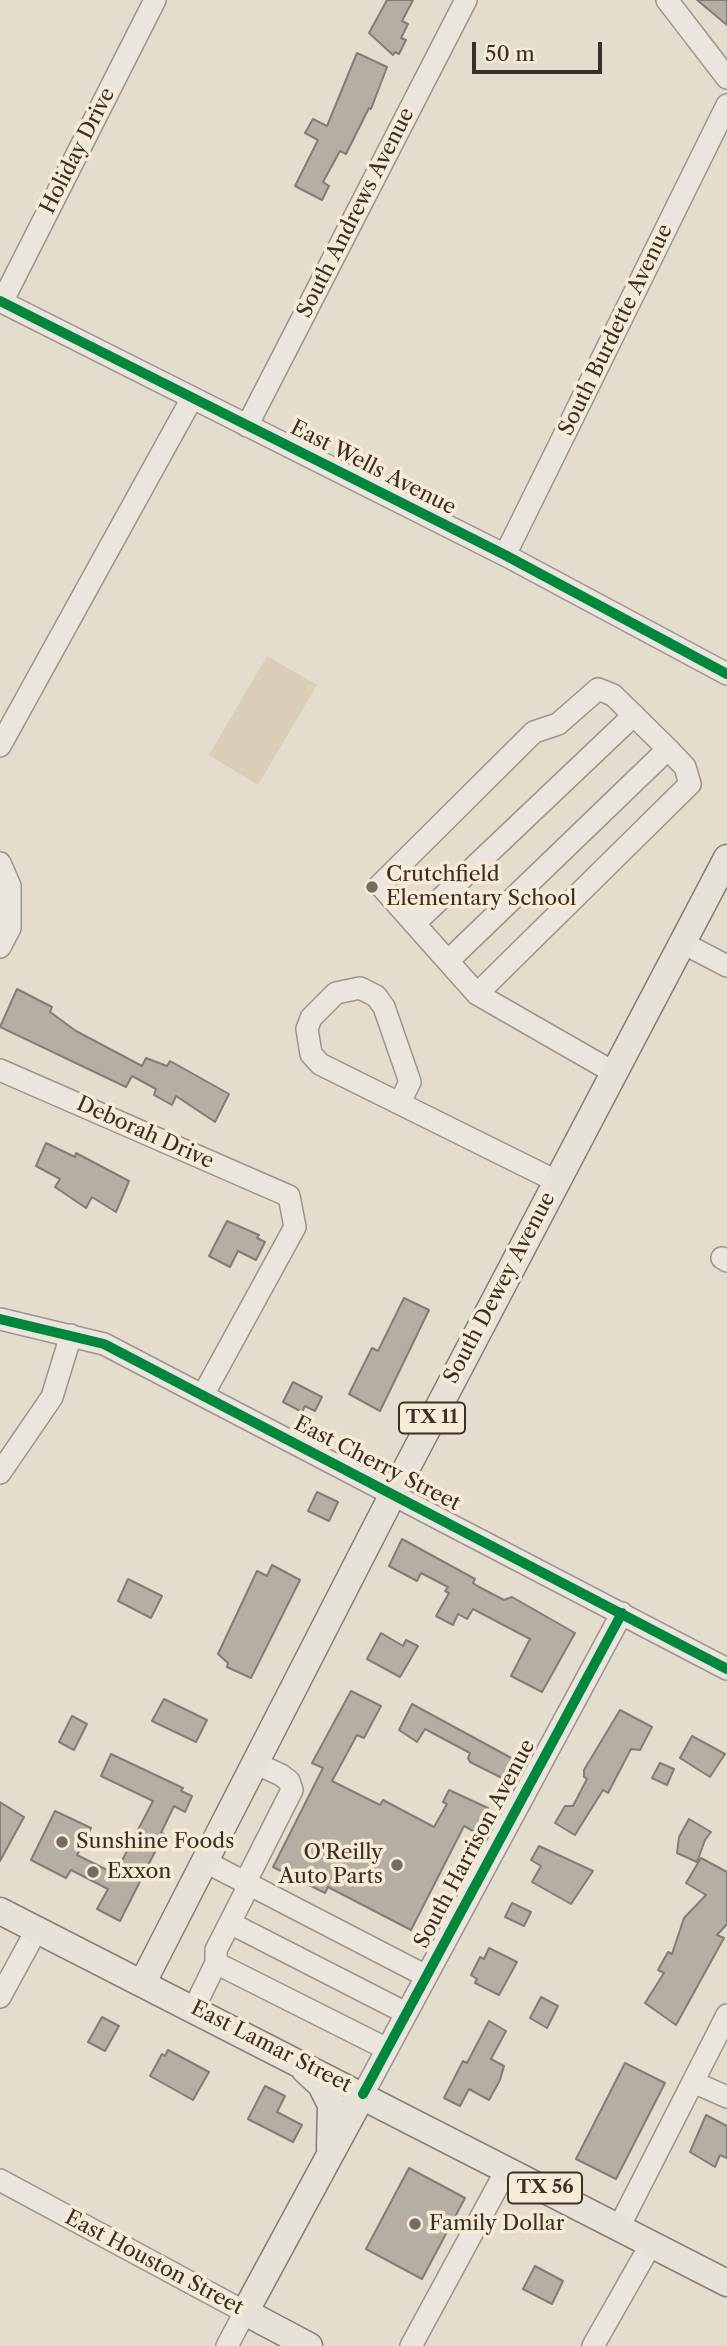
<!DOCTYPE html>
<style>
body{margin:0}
#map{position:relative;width:727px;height:2346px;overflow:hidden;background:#e4dccc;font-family:"Libre Caslon Text",serif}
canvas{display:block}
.scale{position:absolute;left:472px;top:42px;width:130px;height:32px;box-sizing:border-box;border:4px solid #3d2d27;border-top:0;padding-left:9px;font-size:21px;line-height:24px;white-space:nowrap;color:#3d2d27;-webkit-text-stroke:5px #f5ebd7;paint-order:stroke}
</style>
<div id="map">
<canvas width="727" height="2346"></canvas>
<div class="scale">50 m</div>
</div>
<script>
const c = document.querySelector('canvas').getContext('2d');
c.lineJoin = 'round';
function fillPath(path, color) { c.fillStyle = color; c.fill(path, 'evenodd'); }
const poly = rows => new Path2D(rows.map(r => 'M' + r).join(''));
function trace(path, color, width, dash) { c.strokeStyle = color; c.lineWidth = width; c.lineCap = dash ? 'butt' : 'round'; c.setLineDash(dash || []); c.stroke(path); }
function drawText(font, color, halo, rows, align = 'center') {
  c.font = font + ' "Libre Caslon Text",serif'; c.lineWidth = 7; c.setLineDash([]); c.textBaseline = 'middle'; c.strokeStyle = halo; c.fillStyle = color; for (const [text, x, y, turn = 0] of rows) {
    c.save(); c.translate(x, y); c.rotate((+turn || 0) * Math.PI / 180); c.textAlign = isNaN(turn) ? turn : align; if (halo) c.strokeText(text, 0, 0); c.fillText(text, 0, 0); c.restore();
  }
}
fillPath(poly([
 [267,656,317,685,258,785,209,755]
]), '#daceb8');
const building = poly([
 [387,0,413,0,402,21,408,24,401,38,406,40,399,54,395,52,393,55,369,33,387,0],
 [697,0,727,0,727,25,697,0],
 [357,53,387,67,371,109,369,108,346,154,340,151,323,182,329,186,322,200,295,186,318,140,305,133,313,119,327,126,357,53],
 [17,989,52,1007,50,1012,76,1031,142,1066,146,1058,167,1066,170,1061,229,1094,215,1122,176,1096,172,1105,154,1095,156,1089,132,1076,126,1087,0,1027,17,989],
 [46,1143,75,1157,76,1153,129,1181,116,1212,92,1197,86,1208,55,1187,60,1179,36,1166,46,1143],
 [227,1221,259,1235,257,1238,265,1242,256,1260,238,1251,230,1267,209,1256,227,1221],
 [404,1298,429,1310,380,1411,349,1394,372,1348,378,1351,404,1298],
 [293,1382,322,1397,315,1411,305,1406,302,1412,283,1402,293,1382],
 [317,1492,338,1502,329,1521,308,1511,317,1492],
 [402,1539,475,1579,473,1583,479,1587,504,1600,512,1597,575,1633,542,1692,511,1676,530,1639,473,1609,467,1619,458,1614,453,1625,436,1616,449,1593,445,1591,448,1587,421,1573,417,1581,389,1566,402,1539],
 [272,1565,300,1580,251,1678,227,1667,228,1663,218,1654,257,1571,267,1576,272,1565],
 [128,1579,162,1596,151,1618,118,1601,128,1579],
 [381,1633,403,1646,406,1640,418,1646,400,1677,367,1659,381,1633],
 [351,1691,381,1706,364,1738,357,1735,332,1781,380,1805,383,1800,434,1827,447,1804,443,1802,449,1790,488,1808,475,1832,464,1826,411,1930,328,1887,325,1893,273,1867,323,1768,312,1763,351,1691],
 [164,1699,207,1720,196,1742,152,1721,164,1699],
 [412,1704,515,1760,504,1779,470,1762,468,1758,470,1753,425,1729,417,1742,399,1730,412,1704],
 [620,1710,652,1727,640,1750,631,1749,608,1793,603,1790,575,1835,555,1823,565,1806,573,1806,587,1779,584,1777,584,1770,620,1710],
 [72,1716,87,1724,74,1750,59,1742,72,1716],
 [692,1736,725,1754,710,1777,680,1758,692,1736],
 [111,1754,183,1788,181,1791,192,1796,185,1812,174,1806,161,1833,164,1834,120,1921,97,1909,108,1889,71,1870,66,1878,31,1860,55,1811,91,1828,77,1855,115,1874,153,1801,101,1776,111,1754],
 [660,1763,674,1769,667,1785,652,1778,660,1763],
 [0,1802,24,1817,0,1861,0,1802],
 [689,1819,711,1832,705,1840,697,1862,677,1853,679,1837,689,1819],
 [539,1846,593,1871,571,1904,532,1882,541,1866,531,1860,539,1846],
 [701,1858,727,1872,727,1924,717,1935,724,1938,676,2025,645,2003,664,1973,658,1970,668,1952,672,1954,684,1918,706,1895,686,1883,701,1858],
 [512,1903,531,1912,524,1926,505,1917,512,1903],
 [489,1948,517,1962,499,1995,475,1983,477,1979,471,1975,480,1957,484,1959,489,1948],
 [541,1997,558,2006,547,2028,530,2018,541,1997],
 [102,2017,119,2026,105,2051,88,2042,102,2017],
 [489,2021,506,2031,491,2059,504,2066,500,2080,489,2100,469,2089,460,2106,444,2098,463,2061,467,2063,489,2021],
 [168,2050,209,2072,193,2100,150,2076,162,2054,165,2056,168,2050],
 [625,2063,665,2083,616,2179,576,2159,625,2063],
 [265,2086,285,2096,277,2112,302,2125,293,2142,248,2119,265,2086],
 [706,2115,727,2126,727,2158,720,2155,715,2167,690,2152,706,2115],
 [409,2168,465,2198,422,2279,366,2249,409,2168],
 [535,2266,563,2281,552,2304,523,2289,535,2266]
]);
fillPath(building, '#b5aea3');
trace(building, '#847d75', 2);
const minor = poly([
 [667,0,727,78],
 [0,301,505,555,727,674],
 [2,302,155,0],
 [247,426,466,0],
 [505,555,727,105],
 [0,746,191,400],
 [0,863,10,886,10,928,0,947],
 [415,923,634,715],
 [681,942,727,966],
 [448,961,668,749],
 [477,994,690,784,685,767,668,749,613,695,598,689,558,724,534,732,380,885,477,994,613,1072],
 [0,1070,289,1196,295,1227,203,1395],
 [400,1102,410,1082,384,1007,376,996,360,988,336,993,311,1018,307,1029,311,1054,320,1064,556,1181],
 [722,1258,727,1261],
 [0,1319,104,1344,727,1669],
 [0,1473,52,1397,71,1335],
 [204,1861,426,1976],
 [245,1883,292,1790,289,1781,281,1775,255,1763],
 [230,1923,406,2013],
 [216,1963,387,2049],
 [0,1997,37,1929],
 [194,2008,216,1963,216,1950,249,1885],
 [693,2082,727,2097],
 [363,2094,622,1613],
 [0,2180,245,2312,227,2346],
 [619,2227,727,2015],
 [411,2346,507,2169],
 [593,2346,651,2244]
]);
const major = poly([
 [0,1911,727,2283],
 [143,1982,393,1494,727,858],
 [305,2070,321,2085,331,2105,330,2148],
 [309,2346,245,2312,363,2094]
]);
trace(minor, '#9c958c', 24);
trace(major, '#847d75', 29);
trace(minor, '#eae6de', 21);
trace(major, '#e7e2d8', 26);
trace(poly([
 [0,301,505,555,727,674],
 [0,1319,104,1344,727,1669],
 [363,2094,622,1613]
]), '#00873e', 10);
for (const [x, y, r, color] of [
 [372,887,7,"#776a61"],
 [62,1842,7,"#776a61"],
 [397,1865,7,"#776a61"],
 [93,1872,7,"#776a61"],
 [415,2224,7,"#776a61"]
]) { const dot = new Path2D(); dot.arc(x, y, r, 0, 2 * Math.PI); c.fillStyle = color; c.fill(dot); trace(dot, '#f5ebd7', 2.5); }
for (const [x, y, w] of [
 [432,1418,66],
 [545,2188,74]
]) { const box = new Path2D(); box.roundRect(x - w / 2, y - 15.5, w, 31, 5); c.fillStyle = '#f5ebd7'; c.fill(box); trace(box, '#3d2d27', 2); }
drawText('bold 19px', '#3d2d27', null, [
 ["TX 11",432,1418],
 ["TX 56",545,2188]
]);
drawText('21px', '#3d2d27', '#f5ebd7', [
 ["Holiday Drive",78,151,-63],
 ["South Andrews Avenue",356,213,-63],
 ["South Burdette Avenue",616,330,-64],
 ["East Wells Avenue",373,468,27],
 ["Deborah Drive",145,1133,24],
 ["South Dewey Avenue",500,1288,-62],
 ["East Cherry Street",377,1464,27],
 ["South Harrison Avenue",475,1844,-62],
 ["East Lamar Street",271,2047,27],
 ["East Houston Street",154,2263,28]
]);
drawText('21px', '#3d2d27', '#f5ebd7', [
 ["Crutchfield",386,875],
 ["Elementary School",386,899],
 ["Sunshine Foods",76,1842],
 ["O'Reilly",383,1853,"right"],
 ["Auto Parts",383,1877,"right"],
 ["Exxon",107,1872],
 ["Family Dollar",429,2224]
], 'left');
</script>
